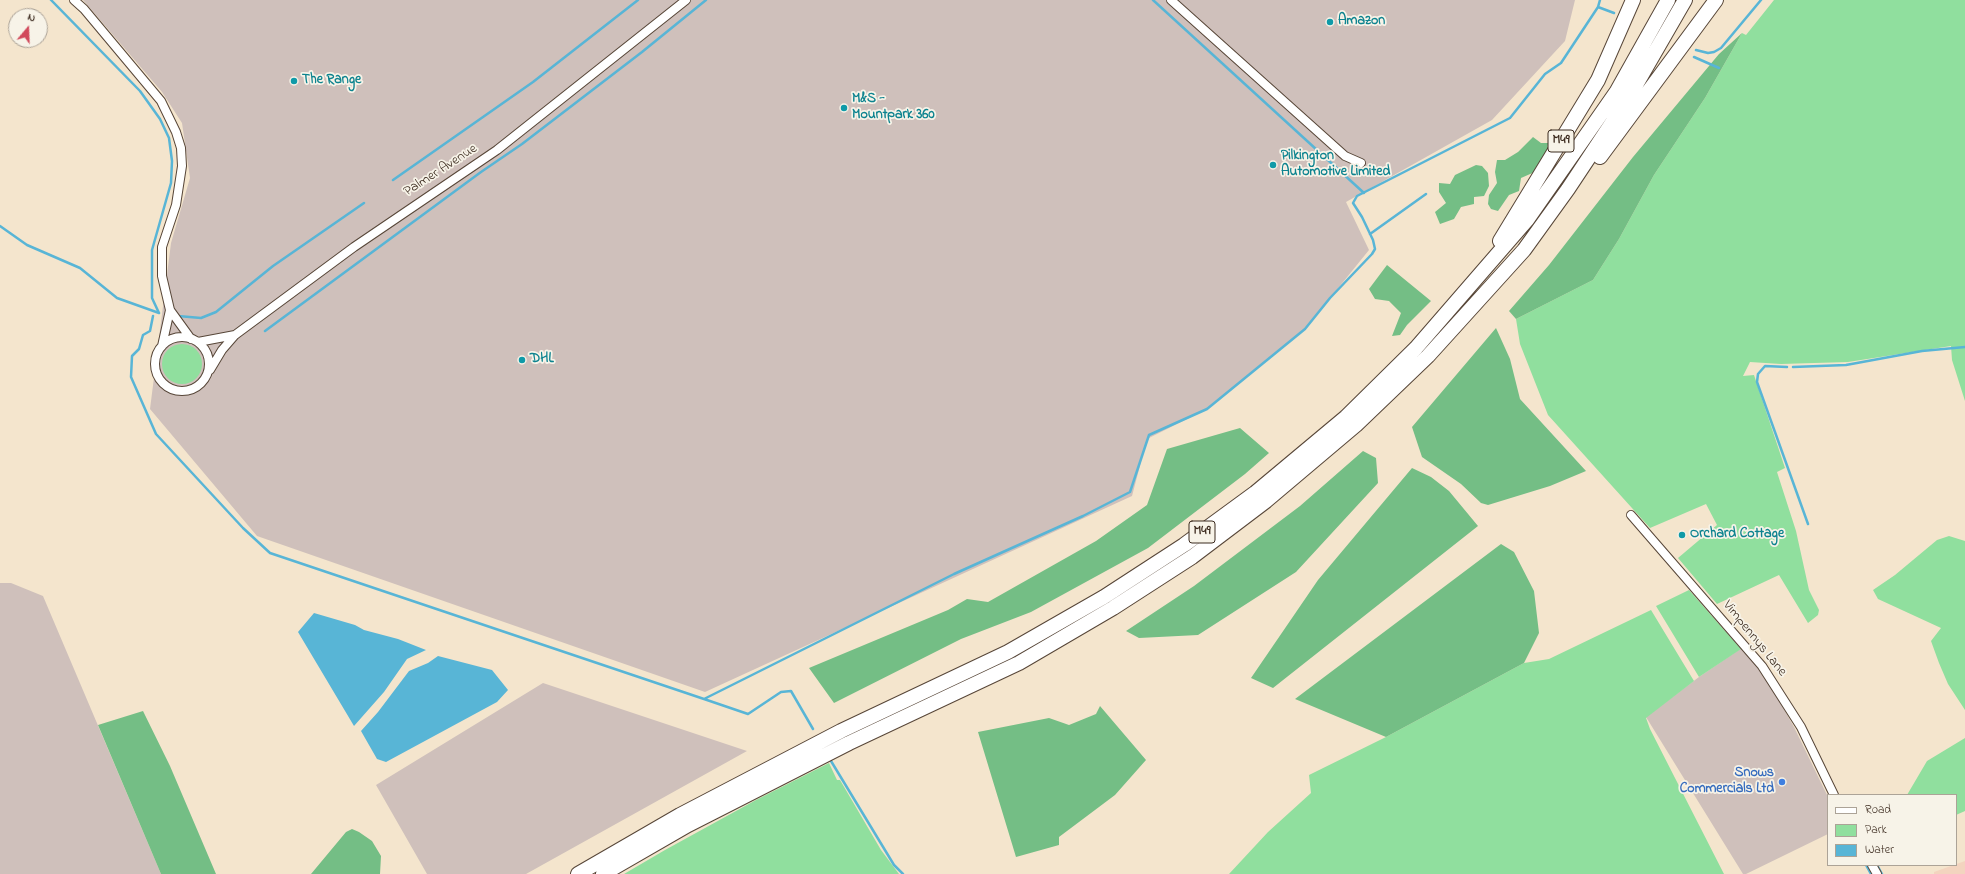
<!DOCTYPE html>
<style>
body{margin:0}
#map{position:relative;width:1965px;height:874px;overflow:hidden;background:#f4e5cd;font-family:"Indie Flower",sans-serif}
canvas{display:block}
.legend{position:absolute;left:1827px;top:794px;width:130px;height:72px;box-sizing:border-box;background:#f7f3e8;border:1px solid #aca397;margin:0;padding:5px 7px;list-style:none;font-size:12px;color:#3b2a1e}
.legend li{display:flex;align-items:center;gap:8px;height:20px}
.legend b{width:20px;border:1px solid #aca397}
.north{position:absolute;left:8px;top:8px;width:40px;height:40px;box-sizing:border-box;background:#f7f3e8;border:1px solid #aca397;border-radius:50%;rotate:19deg;font-size:11px;font-weight:700;line-height:16px;text-align:center;color:#3b2a1e}
.north::after{content:'';display:block;margin:auto;width:14px;height:18px;background:#d1495b;clip-path:polygon(50% 0,100% 100%,50% 72%,0 100%)}
</style>
<div id="map">
<canvas width="1965" height="874"></canvas>
<ul class="legend">
<li><b style="height:5px;background:#fff"></b>Road</li>
<li><b style="height:11px;background:#90df9e"></b>Park</li>
<li><b style="height:11px;background:#58b5d6"></b>Water</li>
</ul>
<div class="north">N</div>
</div>
<script>
const c = document.querySelector('canvas').getContext('2d');
c.lineJoin = 'round';
function fillPath(path, color) { c.fillStyle = color; c.fill(path, 'evenodd'); }
const poly = rows => new Path2D(rows.map(r => 'M' + r).join(''));
function trace(path, color, width, dash) { c.strokeStyle = color; c.lineWidth = width; c.lineCap = dash ? 'butt' : 'round'; c.setLineDash(dash || []); c.stroke(path); }
function drawText(font, color, halo, rows, align = 'center') {
  c.font = font + ' "Indie Flower",sans-serif'; c.lineWidth = 3.5; c.setLineDash([]); c.textBaseline = 'middle'; c.strokeStyle = halo; c.fillStyle = color; for (const [text, x, y, turn = 0] of rows) {
    c.save(); c.translate(x, y); c.rotate((+turn || 0) * Math.PI / 180); c.textAlign = isNaN(turn) ? turn : align; if (halo) c.strokeText(text, 0, 0); c.fillText(text, 0, 0); c.restore();
  }
}
fillPath(poly([
 [1965,861,1965,874,1934,874,1934,872]
]), '#f3d4bf');
fillPath(poly([
 [83,0,1575,0,1565,41,1492,120,1346,202,1369,250,1305,329,1207,409,1147,439,1132,496,705,692,257,536,150,409,171,243,190,178,182,123,162,92],
 [0,583,11,583,43,596,161,874,0,874],
 [1743,647,1764,674,1794,727,1828,797,1828,834,1746,874,1743,874,1646,717,1699,677],
 [543,683,747,751,526,874,427,874,376,785]
]), '#cfc0bb');
fillPath(poly([
 [1774,0,1965,0,1965,401,1952,360,1951,346,1848,362,1781,364,1750,362,1743,376,1754,375,1785,468,1777,472,1796,531,1809,590,1819,610,1818,615,1808,623,1779,575,1717,604,1678,558,1717,525,1706,504,1650,528,1548,415,1520,344,1516,319,1593,280,1619,239,1654,175,1705,98,1742,33,1746,35],
 '162 364a20 20 0 1 1 40 0a20 20 0 1 1-40 0Z',
 [1949,536,1965,541,1965,710,1948,684,1939,663,1931,641,1941,628,1878,599,1873,590,1895,575,1937,540],
 [1689,590,1741,649,1699,677,1656,606],
 [1651,610,1694,681,1646,718,1650,729,1724,874,1229,874,1268,832,1311,793,1309,775,1386,737,1524,663,1549,659],
 [1965,738,1965,811,1956,815,1956,795,1907,795,1927,761],
 [829,763,837,780,840,780,881,850,899,874,624,874,665,850,756,800]
]), '#90df9e');
fillPath(poly([
 [1742,33,1705,98,1654,175,1619,239,1593,280,1516,319,1509,311,1549,265,1633,157,1719,54],
 [1533,137,1541,143,1548,143,1547,152,1537,171,1521,178,1519,191,1509,195,1498,211,1491,209,1488,204,1489,195,1497,183,1495,172,1497,160,1505,160,1518,152],
 [1476,165,1482,166,1488,173,1489,186,1484,196,1474,197,1474,204,1461,207,1454,219,1440,224,1435,212,1446,203,1439,192,1439,183,1450,184,1455,175],
 [1387,265,1431,301,1407,325,1400,335,1392,336,1401,313,1389,301,1375,299,1369,289],
 [1496,328,1510,359,1520,399,1586,471,1550,486,1488,505,1481,503,1461,484,1422,457,1412,427],
 [1240,428,1269,453,1245,474,1148,548,1031,612,961,639,834,703,809,668,948,610,967,599,988,602,1096,541,1147,505,1167,449],
 [1363,451,1376,458,1378,483,1296,572,1198,635,1139,638,1126,631,1194,586,1300,506],
 [1412,468,1431,477,1449,491,1478,526,1273,688,1251,678,1318,580],
 [1501,544,1514,552,1534,591,1539,633,1524,663,1386,737,1295,699],
 [1100,706,1146,760,1115,795,1059,837,1059,845,1016,857,978,732,1049,718,1069,725,1096,714],
 [143,711,170,766,216,874,161,874,98,725],
 [352,829,359,832,372,841,381,856,380,874,311,874,346,832]
]), '#74be85');
fillPath(poly([
 [314,613,355,625,364,630,398,639,426,650,407,659,384,692,354,726,298,632],
 [438,656,492,670,508,690,497,702,386,762,377,759,361,731,378,712,409,671,428,663]
]), '#58b5d6');
trace(poly([
 [51,0,140,91,160,119,169,138,172,161,171,183,152,250,152,298,159,313],
 [1153,0,1364,193],
 [1598,7,1614,13],
 [1696,50,1708,53,1714,52,1721,48,1761,0],
 [1694,57,1719,68],
 [393,180,533,82,638,0],
 [0,226,27,245,80,268,117,298,159,313],
 [1370,234,1426,194],
 [153,316,150,331,143,335,139,349,132,356,131,377,156,434,243,528,270,553,704,699,954,574,1083,516,1130,492,1149,435,1207,409,1305,329,1330,298,1372,254,1375,249,1373,240,1362,217,1353,203,1357,196,1510,118,1545,74,1561,63,1598,7,1600,0],
 [178,316,201,318,216,312,273,266,364,203],
 [265,331,481,172,522,144,642,52,706,0],
 [1787,367,1765,366,1758,374,1757,382,1808,524],
 [1793,367,1846,365,1922,351,1965,347],
 [704,699,748,714,781,692,791,691,813,729],
 [831,761,894,865,903,874],
 [1866,865,1871,874],
 [1877,865,1882,874]
]), '#58b5d6', 2.5);
const minor = poly([
 [74,0,84,9,161,101,176,132,181,148,182,166,176,205,162,247,162,276,170,310,191,339],
 [1171,0,1345,156,1361,163],
 '155 364a27 27 0 1 1 54 0a27 27 0 1 1-54 0Z',
 [198,342,235,335,354,247,497,150,686,0],
 [162,346,170,310],
 [210,370,222,350,235,335],
 [1631,515,1762,666,1801,727,1834,795],
 [1872,865,1877,874]
]);
const motorway = poly([
 [1600,157,1716,0],
 [1500,241,1598,80,1633,0],
 [578,874,680,815,841,731,1008,652,1104,597,1184,545,1255,493,1346,417,1416,348,1527,220,1617,91,1668,0],
 [603,874,688,825,849,743,1019,663,1113,608,1192,557,1266,501,1356,425,1428,356,1524,250,1568,189,1629,97,1685,0]
]);
trace(minor, '#574638', 10);
trace(motorway, '#574638', 16);
trace(minor, '#fff', 8);
trace(motorway, '#fff', 14);
for (const [x, y, r, color] of [
 [1330,22,4,"#0f9aa8"],
 [294,81,4,"#0f9aa8"],
 [844,108,4,"#0f9aa8"],
 [1273,165,4,"#0f9aa8"],
 [522,360,4,"#0f9aa8"],
 [1682,535,4,"#0f9aa8"],
 [1782,782,4,"#3f7fe0"]
]) { const dot = new Path2D(); dot.arc(x, y, r, 0, 2 * Math.PI); c.fillStyle = color; c.fill(dot); trace(dot, '#f7f3e8', 1.5); }
for (const [x, y, w] of [
 [1561,141,26],
 [1202,532,26]
]) { const box = new Path2D(); box.roundRect(x - w / 2, y - 11, w, 22, 3); c.fillStyle = '#f7f3e8'; c.fill(box); trace(box, '#3b2a1e', 1); }
drawText('bold 13px', '#3b2a1e', null, [
 ["M49",1561,141],
 ["M49",1202,532]
]);
drawText('bold 14px', '#0d838f', '#f7f3e8', [
 ["Amazon",1338,22],
 ["The Range",302,81],
 ["M&S -",852,100],
 ["Mountpark 360",852,116],
 ["Pilkington",1281,157],
 ["Automotive Limited",1281,173],
 ["DHL",530,360],
 ["Orchard Cottage",1690,535]
], 'left');
drawText('14px', '#3b2a1e', '#f7f3e8', [
 ["Palmer Avenue",441,171,-33],
 ["Vimpennys Lane",1754,639,51]
]);
drawText('bold 14px', '#366cbe', '#f7f3e8', [
 ["Snows",1774,774],
 ["Commercials Ltd",1774,790]
], 'right');
</script>
